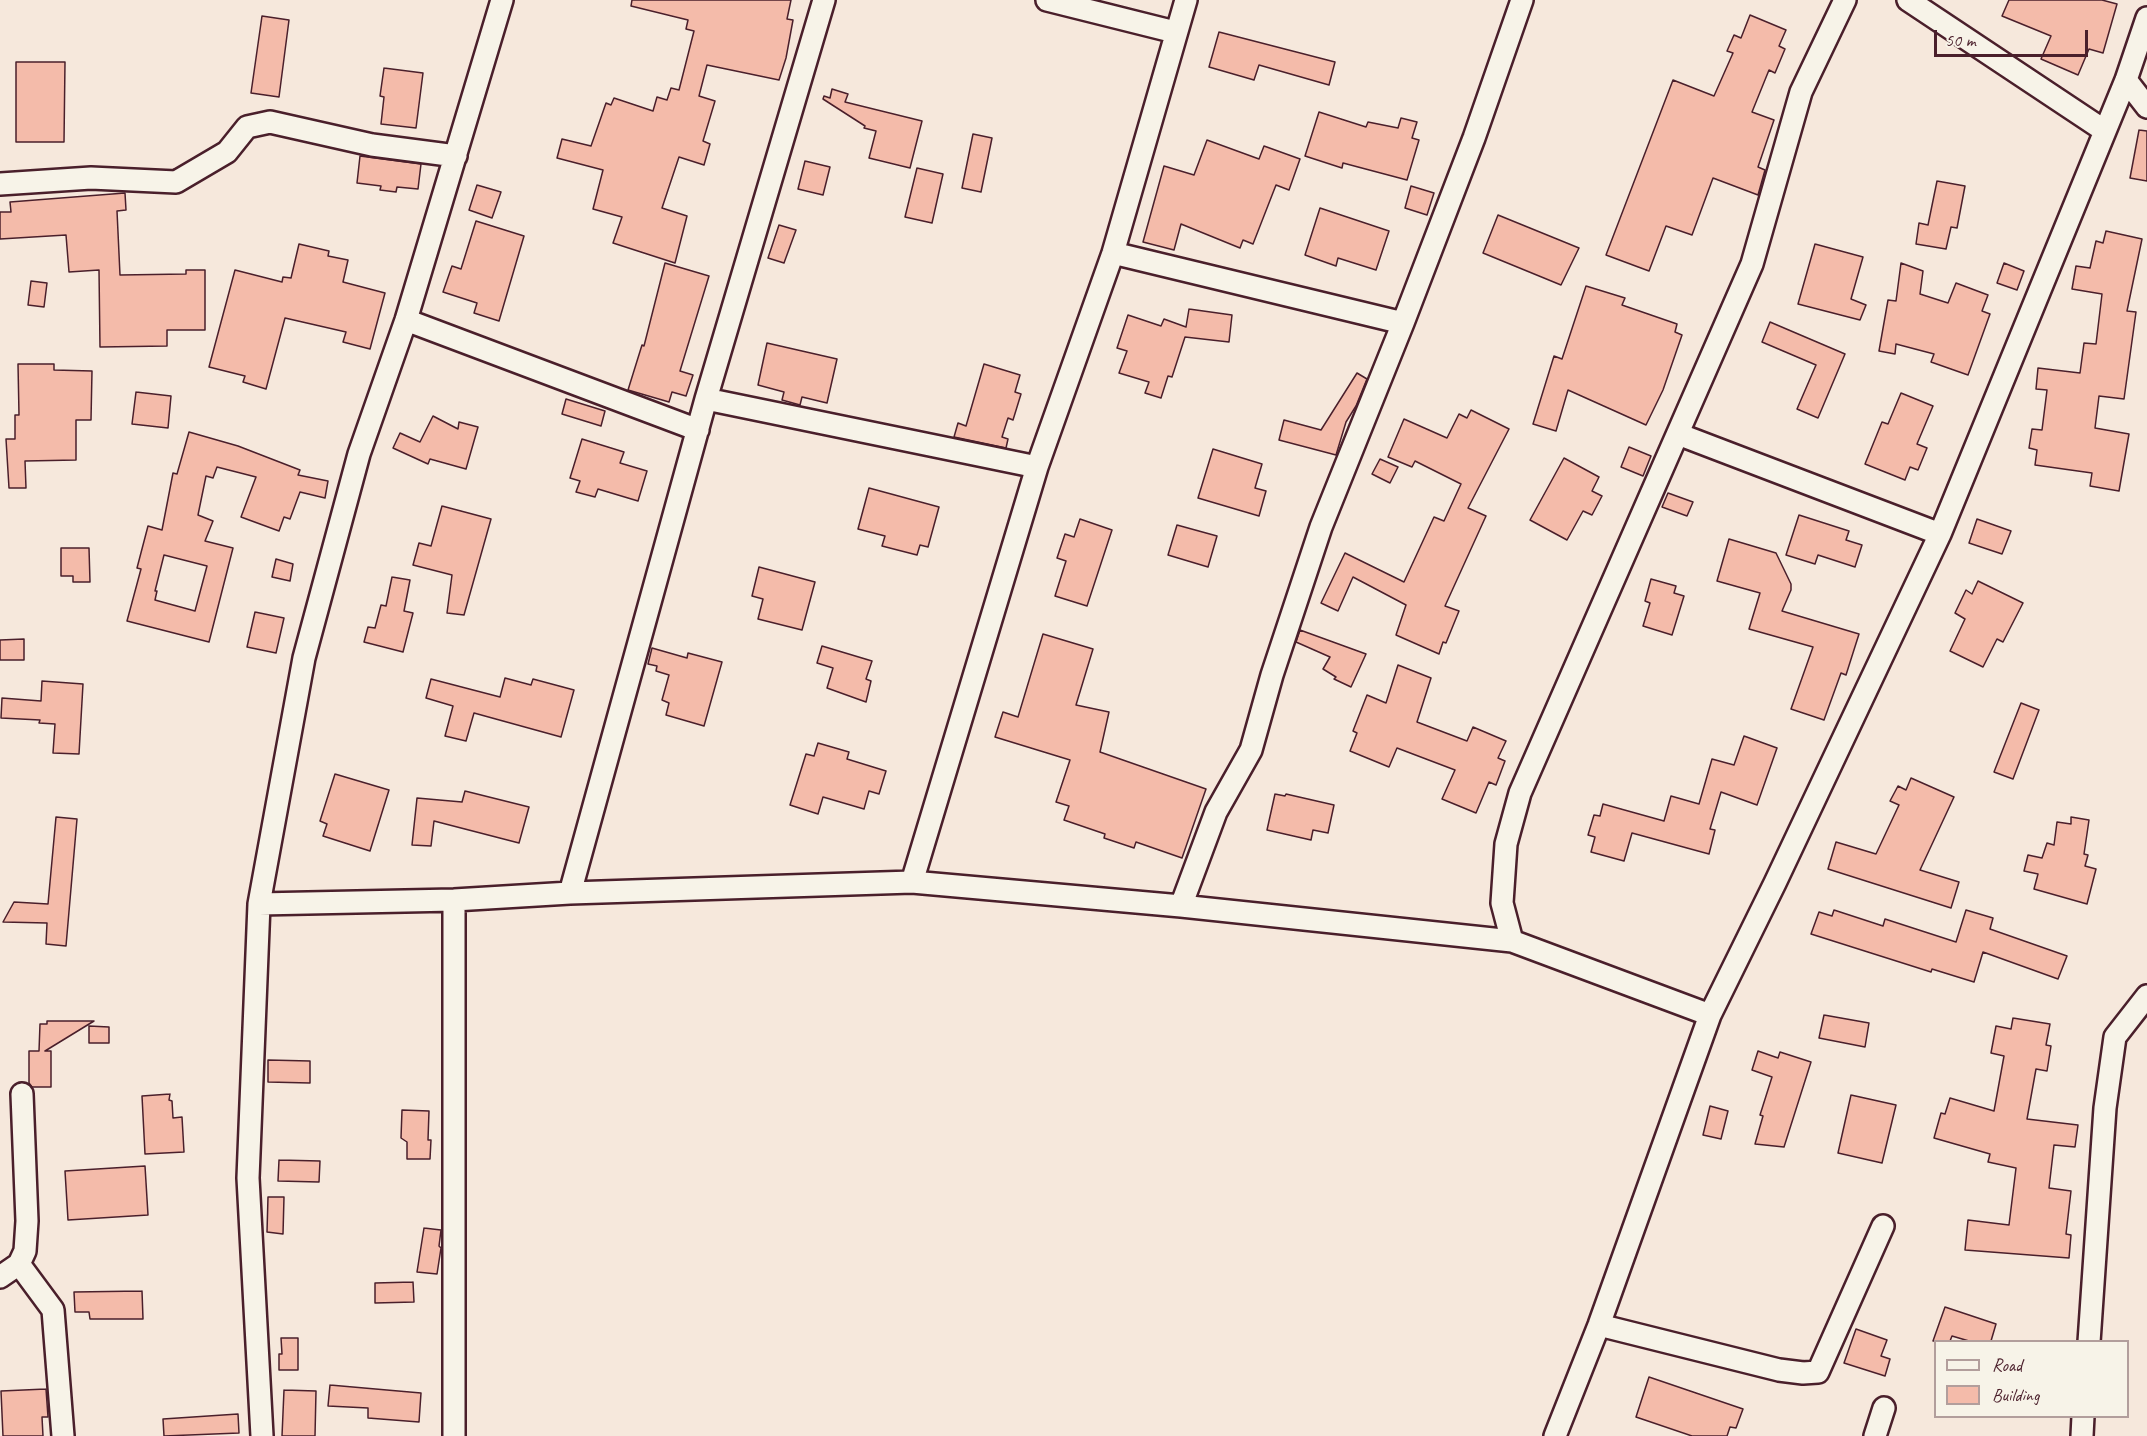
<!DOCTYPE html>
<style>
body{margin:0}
#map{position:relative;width:2147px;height:1436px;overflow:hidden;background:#f6e8dc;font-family:Caveat,sans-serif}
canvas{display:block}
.legend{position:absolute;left:1934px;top:1340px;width:195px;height:78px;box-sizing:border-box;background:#f7f3e8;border:2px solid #b29e9c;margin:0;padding:8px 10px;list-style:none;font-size:18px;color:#4a1f2b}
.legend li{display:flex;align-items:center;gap:12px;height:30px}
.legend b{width:30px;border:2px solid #b29e9c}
.scale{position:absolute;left:1934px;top:30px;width:154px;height:27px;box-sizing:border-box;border:3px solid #4a1f2b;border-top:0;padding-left:8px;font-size:18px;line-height:21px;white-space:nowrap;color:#4a1f2b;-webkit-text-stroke:4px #f7f3e8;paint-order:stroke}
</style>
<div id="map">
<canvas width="2147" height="1436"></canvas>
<ul class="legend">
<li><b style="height:8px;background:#f7f3e8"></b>Road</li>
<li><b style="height:16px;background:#f4bbaa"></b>Building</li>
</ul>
<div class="scale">50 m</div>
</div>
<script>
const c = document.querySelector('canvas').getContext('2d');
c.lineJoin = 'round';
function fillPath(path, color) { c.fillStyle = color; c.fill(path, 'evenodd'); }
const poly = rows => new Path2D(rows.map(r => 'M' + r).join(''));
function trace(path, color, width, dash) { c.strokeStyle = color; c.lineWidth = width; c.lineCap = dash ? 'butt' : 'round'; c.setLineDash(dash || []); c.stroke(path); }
const building = poly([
 [632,0,791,0,787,19,793,20,786,58,779,80,707,65,699,96,715,101,703,141,710,144,704,165,679,157,662,208,687,216,675,263,613,243,622,217,593,209,603,170,557,158,562,139,591,146,606,103,611,105,614,98,653,111,657,97,667,100,671,88,679,90,694,31,686,29,688,20,631,6,632,0],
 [2009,0,2102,0,2117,4,2103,53,2089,49,2078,75,2041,59,2051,36,2002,16,2009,0],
 [1750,15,1786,30,1779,46,1785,49,1775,73,1769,70,1752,112,1774,120,1758,167,1765,170,1758,195,1713,178,1692,235,1666,226,1649,271,1606,255,1673,80,1714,96,1733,53,1727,51,1734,35,1741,38,1750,15],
 [262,16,289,20,279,97,251,93,262,16],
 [1219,32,1335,62,1329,85,1259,65,1254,80,1209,67,1219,32],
 [16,62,65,62,64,142,16,142,16,62],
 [384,68,423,73,416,128,381,124,384,97,380,96,384,68],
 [832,89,848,94,845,102,922,121,910,168,869,158,876,131,864,128,865,126,823,99,824,96,830,98,832,89],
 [1319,112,1366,127,1368,122,1398,128,1401,118,1417,122,1412,138,1419,140,1407,180,1343,163,1342,168,1305,156,1319,112],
 [2139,130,2147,131,2147,181,2130,178,2139,130],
 [973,134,992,138,981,192,962,188,973,134],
 [1207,140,1259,159,1264,146,1300,159,1289,190,1276,185,1253,244,1243,240,1240,248,1181,224,1174,250,1143,242,1164,166,1194,175,1207,140],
 [360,156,421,164,418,189,397,187,396,192,380,190,381,186,357,183,360,156],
 [805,161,830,167,823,195,798,189,805,161],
 [917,168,943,174,932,223,905,217,917,168],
 [1937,181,1965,186,1957,228,1951,227,1946,249,1916,244,1919,223,1928,225,1937,181],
 [477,185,501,192,492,218,469,210,477,185],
 [1411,186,1434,193,1427,215,1405,208,1411,186],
 [125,193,126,210,117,211,120,275,186,274,186,270,205,270,205,330,167,330,167,346,100,347,99,270,69,272,66,235,0,239,0,212,11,212,10,202,125,193],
 [1320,208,1389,231,1376,270,1338,258,1336,266,1305,255,1320,208],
 [1498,215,1579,248,1561,285,1483,253,1498,215],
 [476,221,524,236,499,321,474,313,477,303,443,292,452,266,461,269,476,221],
 [779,225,796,230,784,263,768,258,779,225],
 [2106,231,2142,239,2127,311,2136,312,2124,399,2099,396,2095,428,2129,434,2119,491,2090,486,2092,473,2035,465,2037,450,2029,448,2032,429,2042,430,2047,390,2036,389,2038,368,2080,373,2084,343,2096,344,2102,294,2072,289,2076,266,2090,268,2096,241,2103,243,2106,231],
 [299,244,329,251,328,256,348,260,343,282,385,293,370,349,343,342,346,332,285,318,266,389,243,382,245,376,209,367,235,270,282,282,283,277,291,278,299,244],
 [1815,244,1863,257,1851,299,1866,305,1860,320,1798,304,1815,244],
 [665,263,709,276,680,371,693,375,686,396,672,392,669,402,628,390,642,345,644,346,665,263],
 [1901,263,1923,271,1920,294,1948,303,1956,283,1988,295,1982,311,1990,314,1968,375,1931,362,1934,354,1896,344,1895,354,1879,351,1888,300,1896,301,1901,263],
 [2004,263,2024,271,2017,290,1997,283,2004,263],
 [31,281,47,283,44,307,28,305,31,281],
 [1586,286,1625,298,1622,305,1677,324,1675,332,1682,335,1663,390,1646,425,1568,390,1556,431,1533,424,1554,356,1562,359,1586,286],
 [1189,309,1232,315,1229,342,1185,337,1172,377,1168,376,1161,398,1145,393,1149,382,1119,373,1127,351,1117,348,1128,315,1161,326,1164,319,1186,327,1189,309],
 [1770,322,1845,354,1818,418,1797,409,1816,365,1762,342,1770,322],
 [767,343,837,359,827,403,802,397,800,405,782,400,784,392,758,385,767,343],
 [18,364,54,364,54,370,92,371,91,420,76,420,76,460,25,461,26,488,9,488,6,439,15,439,15,415,19,415,18,364],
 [984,364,1020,375,1015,392,1021,394,1013,420,1008,418,1002,437,1008,439,1006,448,954,437,958,423,966,426,984,364],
 [1357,373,1367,379,1356,406,1346,422,1336,455,1279,440,1284,420,1321,430,1357,373],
 [136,392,171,396,168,428,132,424,136,392],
 [1901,393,1933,406,1917,444,1927,448,1918,470,1910,467,1905,480,1865,464,1882,422,1888,424,1901,393],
 [566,399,605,411,601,426,562,414,566,399],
 [1471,410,1509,429,1468,508,1486,516,1445,606,1459,611,1446,643,1443,642,1439,654,1396,635,1406,605,1353,577,1338,611,1321,603,1345,553,1404,582,1434,517,1444,521,1461,484,1415,461,1412,467,1388,457,1404,419,1447,438,1459,414,1467,418,1471,410],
 [433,416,458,429,459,422,478,427,466,469,430,459,428,464,393,448,400,433,420,442,433,416],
 [189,432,238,446,300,470,298,475,328,481,325,498,300,492,290,519,284,517,279,531,241,517,256,477,217,467,213,478,206,476,198,515,213,521,205,541,233,548,209,642,127,621,141,569,137,568,148,526,162,530,173,473,177,474,189,432],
 [164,555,207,566,195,611,155,600,157,591,155,591,164,555],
 [582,439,624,452,620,463,647,471,638,501,598,489,595,497,576,492,580,481,570,478,582,439],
 [1629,447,1651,456,1643,476,1621,467,1629,447],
 [1213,449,1262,464,1255,488,1266,491,1259,516,1198,498,1213,449],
 [1564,458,1599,477,1592,491,1602,496,1592,515,1583,511,1567,540,1530,520,1564,458],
 [1380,459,1398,467,1390,483,1372,474,1380,459],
 [869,488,939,507,928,547,920,545,917,555,882,546,885,536,858,529,869,488],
 [1668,493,1693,502,1687,516,1662,507,1668,493],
 [442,506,491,519,464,615,447,613,452,575,413,565,419,543,431,546,442,506],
 [1799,515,1849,531,1846,540,1862,545,1855,567,1818,555,1815,564,1786,555,1799,515],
 [1080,519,1112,530,1087,606,1055,596,1066,561,1057,558,1065,534,1074,537,1080,519],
 [1977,519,2011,531,2002,554,1969,543,1977,519],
 [1177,525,1217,536,1208,567,1168,555,1177,525],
 [1729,539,1776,553,1791,584,1791,590,1782,611,1859,634,1846,675,1841,673,1824,720,1791,709,1813,647,1749,629,1760,593,1717,581,1729,539],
 [61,548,89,548,90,582,73,582,73,576,61,576,61,548],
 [276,559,293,564,290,581,272,577,276,559],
 [759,567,815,582,802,630,758,619,763,599,752,596,759,567],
 [392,577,410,580,404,611,413,613,403,652,364,642,368,627,375,628,381,605,386,606,392,577],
 [1651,579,1676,586,1674,593,1684,596,1672,635,1643,626,1650,603,1645,601,1651,579],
 [1978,581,2023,603,2003,642,1997,639,1983,667,1950,651,1965,619,1955,613,1966,590,1972,594,1978,581],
 [255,612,284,618,276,653,247,647,255,612],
 [1300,630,1366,654,1351,687,1334,679,1336,677,1323,669,1330,657,1296,642,1300,630],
 [1043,634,1093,649,1076,705,1109,712,1100,752,1206,789,1182,858,1136,842,1134,848,1104,838,1105,834,1064,820,1069,806,1056,802,1070,760,995,737,1003,712,1018,717,1043,634],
 [24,639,24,660,0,660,0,640,24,639],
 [822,646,872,661,866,679,871,681,866,702,827,688,833,668,817,663,822,646],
 [652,648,687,658,688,653,722,662,704,726,666,715,669,703,662,700,669,675,656,671,657,666,648,664,652,648],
 [1398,665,1431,678,1417,722,1467,741,1473,727,1506,741,1498,758,1505,761,1496,785,1489,782,1476,813,1442,799,1455,770,1397,748,1389,767,1350,751,1357,733,1353,731,1367,695,1386,703,1398,665],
 [505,678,531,685,533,679,574,690,561,737,474,713,466,741,445,736,453,706,426,698,431,679,500,697,505,678],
 [42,681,83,684,79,754,53,753,55,724,39,723,40,720,1,718,2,698,41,701,42,681],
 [2021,703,2039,710,2013,779,1994,772,2021,703],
 [1744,736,1777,748,1757,805,1721,792,1710,829,1715,830,1709,854,1632,833,1624,861,1591,852,1595,837,1588,835,1594,815,1600,816,1603,804,1664,821,1671,796,1699,804,1712,759,1734,765,1744,736],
 [818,743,849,752,847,759,886,771,879,794,869,791,864,809,823,797,818,814,790,805,806,754,814,756,818,743],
 [335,774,389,790,370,851,323,836,327,824,320,821,335,774],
 [1911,778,1954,797,1920,870,1959,882,1951,908,1828,869,1836,842,1876,854,1899,805,1890,801,1898,786,1906,790,1911,778],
 [465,791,529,807,519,843,434,821,431,846,412,845,417,798,462,802,465,791],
 [1275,794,1285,796,1286,794,1334,805,1328,833,1313,830,1311,840,1267,830,1275,794],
 [56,817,77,819,66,946,46,944,47,923,3,922,14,902,48,904,56,817],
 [2071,817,2089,820,2084,854,2088,855,2085,866,2096,869,2087,904,2034,889,2038,874,2024,871,2028,855,2042,858,2047,843,2054,845,2057,822,2071,824,2071,817],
 [1834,910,1883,926,1885,919,1956,942,1966,910,1993,918,1990,929,2067,956,2058,979,1983,952,1974,982,1932,969,1931,972,1811,934,1819,912,1832,916,1834,910],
 [1824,1015,1869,1023,1865,1047,1819,1038,1824,1015],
 [2013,1018,2050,1024,2046,1045,2051,1046,2047,1071,2036,1069,2027,1119,2078,1125,2075,1147,2054,1145,2049,1188,2071,1191,2066,1234,2071,1235,2069,1258,1965,1250,1968,1220,2009,1225,2016,1168,1988,1162,1990,1154,1934,1138,1941,1113,1945,1114,1950,1098,1994,1111,2004,1056,1991,1053,1996,1026,2011,1029,2013,1018],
 [47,1021,94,1021,45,1051,51,1051,51,1087,32,1087,29,1083,29,1051,39,1051,40,1024,47,1024,47,1021],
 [89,1026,109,1027,109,1043,89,1043,89,1026],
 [1758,1051,1778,1058,1780,1052,1811,1062,1784,1147,1755,1144,1763,1116,1760,1115,1772,1077,1752,1070,1758,1051],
 [268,1060,310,1061,310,1083,268,1082,268,1060],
 [170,1094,169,1100,172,1101,173,1118,182,1117,184,1152,145,1154,142,1096,170,1094],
 [1851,1095,1896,1105,1882,1163,1838,1153,1851,1095],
 [1710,1106,1728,1111,1721,1139,1703,1135,1710,1106],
 [402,1110,429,1111,428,1140,431,1140,430,1159,407,1159,407,1142,401,1138,402,1110],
 [279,1160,320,1161,319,1182,278,1181,279,1160],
 [145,1166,148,1215,68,1220,65,1171,145,1166],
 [268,1197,284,1197,283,1234,267,1232,268,1197],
 [424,1228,441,1230,439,1246,441,1248,437,1274,417,1272,424,1228],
 [413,1282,414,1302,375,1303,375,1283,413,1282],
 [142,1291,143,1319,90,1319,89,1312,75,1312,74,1292,142,1291],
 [1945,1307,1996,1324,1991,1341,1969,1341,1952,1336,1950,1341,1933,1341,1945,1307],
 [1856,1329,1887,1340,1881,1356,1890,1359,1885,1376,1844,1363,1856,1329],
 [281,1338,298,1338,298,1370,279,1370,279,1354,282,1354,281,1338],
 [1649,1377,1743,1409,1736,1428,1730,1427,1727,1436,1692,1436,1636,1417,1649,1377],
 [330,1385,421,1393,419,1422,368,1418,368,1408,328,1406,330,1385],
 [46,1389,48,1417,42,1417,43,1436,3,1436,1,1391,46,1389],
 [284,1390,316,1391,315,1436,282,1436,284,1390],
 [238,1414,239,1433,164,1436,163,1419,238,1414]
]);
fillPath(building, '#f4bbaa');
trace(building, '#4a1f2b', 1.5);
const street = poly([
 [1047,0,1175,32],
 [1908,0,2105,131],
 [2126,80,2147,107],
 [0,184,91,178,176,182,227,152,247,127,270,122,372,145,456,156],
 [1113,253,1403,323],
 [406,320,698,430],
 [706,399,1037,467],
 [1678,434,1940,534],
 [912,882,1037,467,1113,253,1186,0],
 [570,893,706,399,824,0],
 [259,904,454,900,570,893,912,882,1181,906,1512,941,1710,1015],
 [1181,906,1216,812,1251,750,1272,675,1321,527,1403,323,1474,138,1522,0],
 [1512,941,1502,903,1506,844,1520,793,1752,264,1801,92,1845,0],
 [19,1264,53,1310,63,1436],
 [0,1277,19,1264,25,1251,27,1221,22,1094],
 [1599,1325,1779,1370,1803,1373,1818,1372,1883,1226],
 [2089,1342,2105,1108,2115,1037,2147,996],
 [262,1436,248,1178,259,904,304,658,359,454,406,320,502,0],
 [454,1436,454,900],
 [1555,1436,1599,1325,1710,1015,1775,883,1940,534,2126,80,2147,18],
 [1875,1436,1884,1408],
 [2082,1436,2083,1416]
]);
trace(street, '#4a1f2b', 26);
trace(street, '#f7f3e8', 21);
</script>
